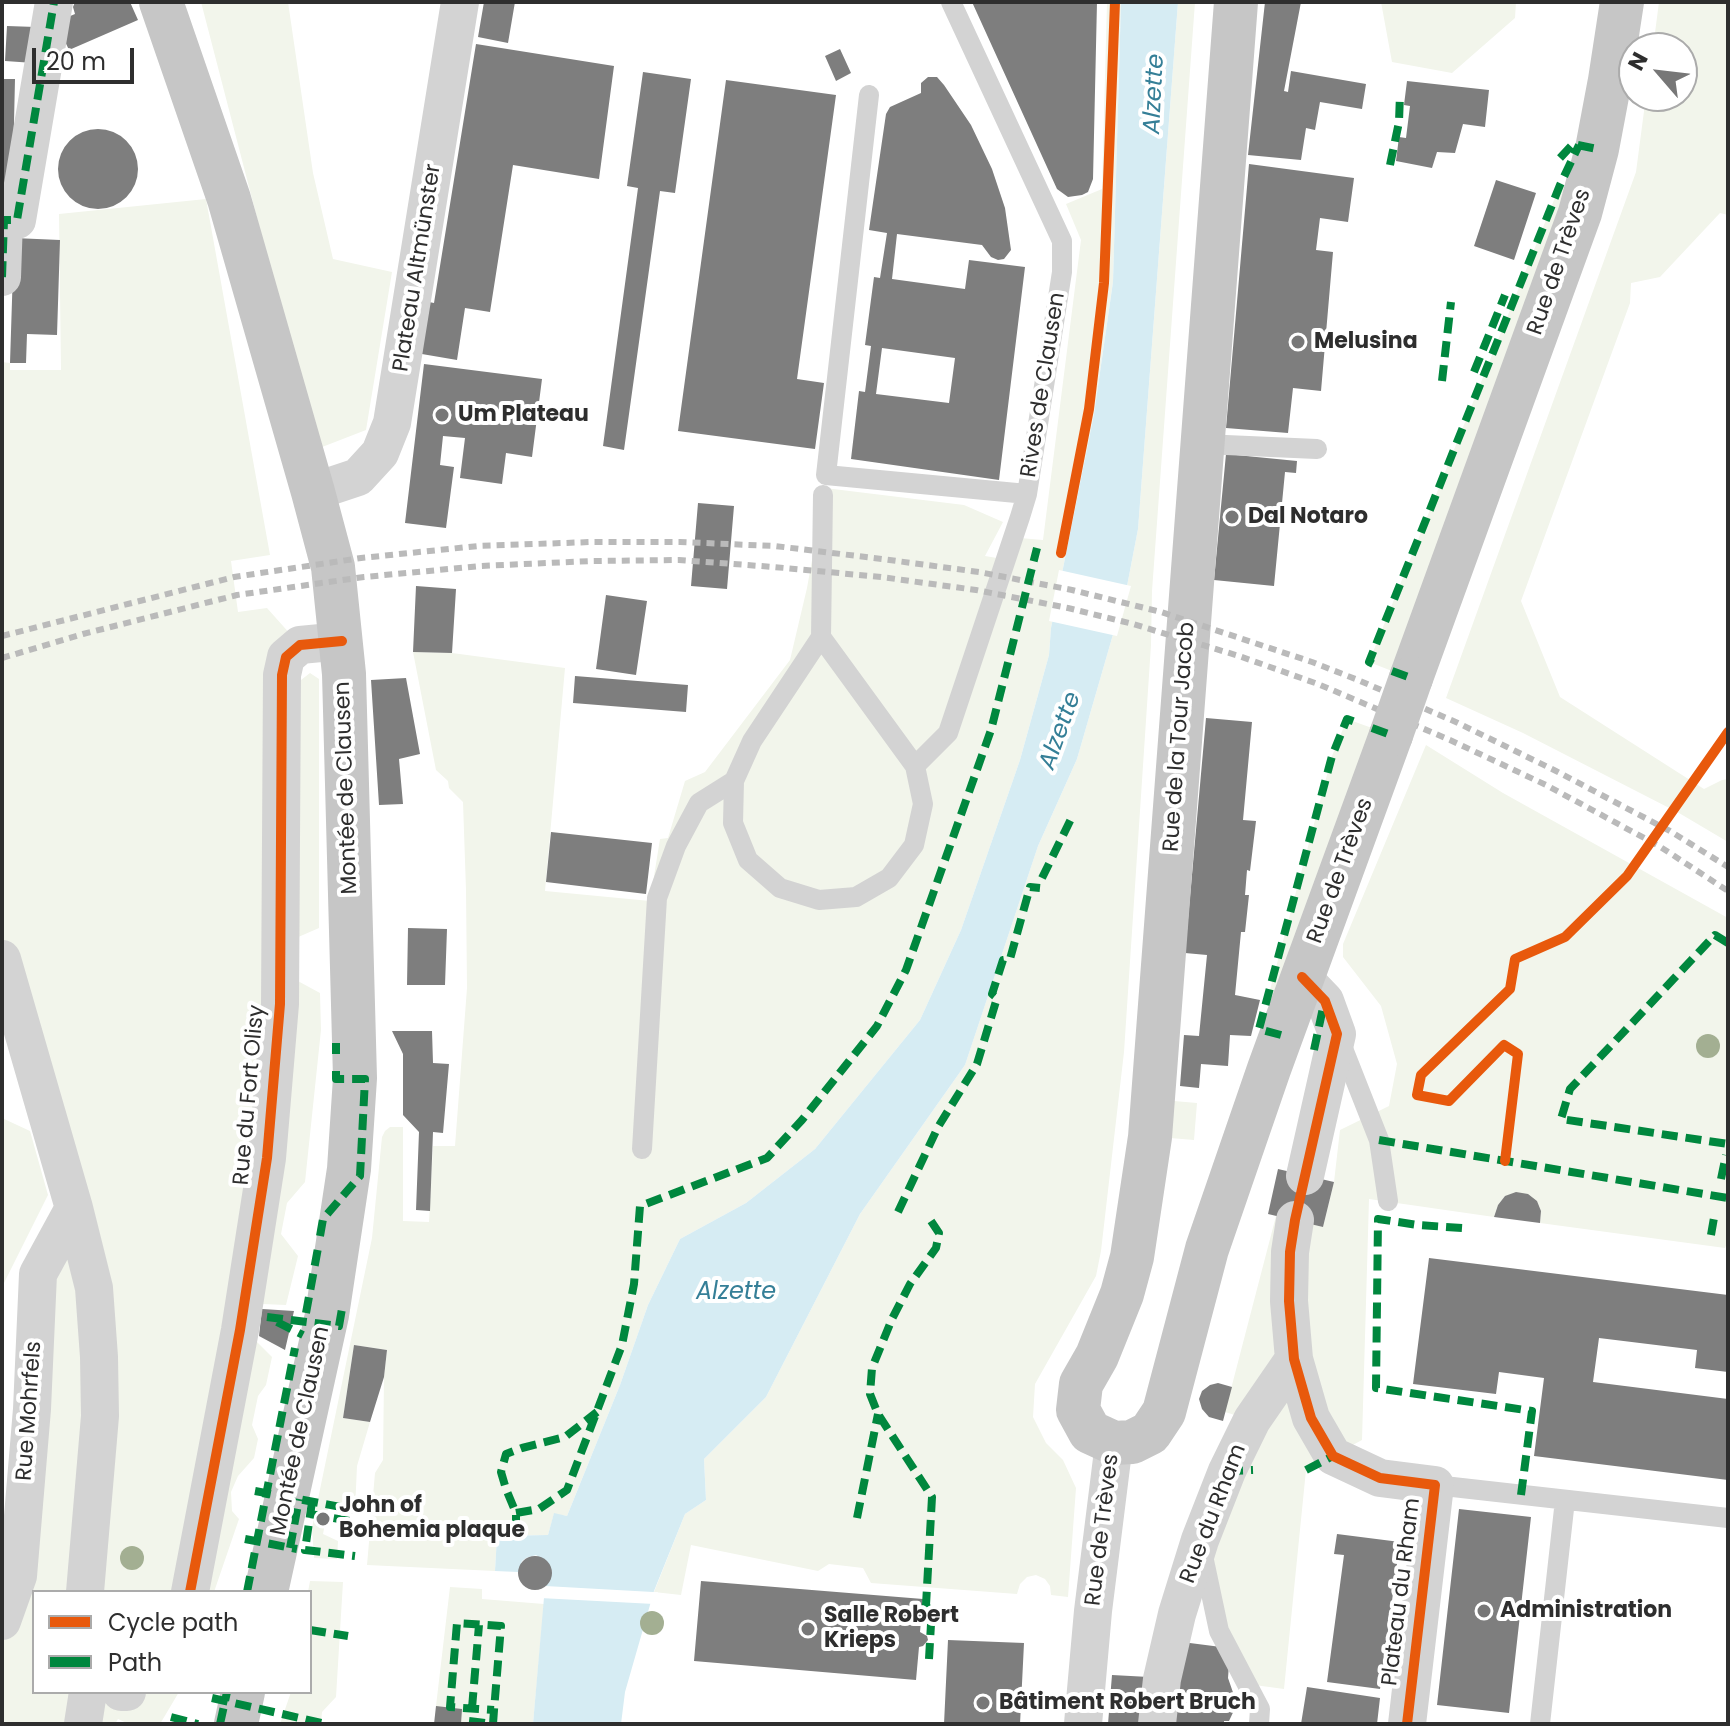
<!DOCTYPE html>
<meta charset="utf-8">
<style>
body{margin:0}
#map{position:relative;width:1730px;height:1726px;overflow:hidden;background:#fff;font-family:Poppins,sans-serif}
canvas{display:block}
.frame{position:absolute;inset:0;border:4px solid #2e2e2e;pointer-events:none}
.legend{position:absolute;left:32px;top:1590px;width:280px;height:104px;box-sizing:border-box;background:#fff;border:2px solid #ababab;margin:0;padding:10px 14px;list-style:none;font-size:24px;color:#2e2e2e}
.legend li{display:flex;align-items:center;gap:16px;height:40px}
.legend b{width:40px;border:2px solid #ababab}
.north{position:absolute;left:1618px;top:32px;width:80px;height:80px;box-sizing:border-box;background:#fff;border:2px solid #ababab;border-radius:50%;rotate:298deg;font-size:22px;font-weight:700;line-height:32px;text-align:center;color:#2e2e2e}
.north::after{content:'';display:block;margin:auto;width:28px;height:36px;background:#777;clip-path:polygon(50% 0,100% 100%,50% 72%,0 100%)}
.scale{position:absolute;left:32px;top:48px;width:102px;height:36px;box-sizing:border-box;border:4px solid #2e2e2e;border-top:0;padding-left:10px;font-size:24px;line-height:28px;white-space:nowrap;color:#2e2e2e;-webkit-text-stroke:6px #fff;paint-order:stroke}
</style>
<div id="map">
<canvas width="1730" height="1726"></canvas>
<div class="frame"></div>
<ul class="legend">
<li><b style="height:10px;background:#e8590c"></b>Cycle path</li>
<li><b style="height:10px;background:#00873e"></b>Path</li>
</ul>
<div class="north">N</div>
<div class="scale">20 m</div>
</div>
<script>
const c = document.querySelector('canvas').getContext('2d');
c.lineJoin = 'round';
function fillPath(path, color) { c.fillStyle = color; c.fill(path, 'evenodd'); }
const poly = rows => new Path2D(rows.map(r => 'M' + r).join(''));
function trace(path, color, width, dash) { c.strokeStyle = color; c.lineWidth = width; c.lineCap = dash ? 'butt' : 'round'; c.setLineDash(dash || []); c.stroke(path); }
function drawText(font, color, halo, rows, align = 'center') {
  c.font = font + ' Poppins,sans-serif'; c.lineWidth = 8; c.setLineDash([]); c.textBaseline = 'middle'; c.strokeStyle = halo; c.fillStyle = color; for (const [text, x, y, turn = 0] of rows) {
    c.save(); c.translate(x, y); c.rotate((+turn || 0) * Math.PI / 180); c.textAlign = isNaN(turn) ? turn : align; if (halo) c.strokeText(text, 0, 0); c.fillText(text, 0, 0); c.restore();
  }
}
fillPath(poly([
 [201,2,288,2,313,173,333,259,392,272,366,430,317,449],
 [1107,2,1121,2,1113,282,1094,414,1051,628,1049,655,1020,760,961,930,920,1020,815,1149,746,1203,680,1239,648,1305,620,1385,567,1516,554,1514,548,1535,497,1536,495,1571,367,1565,375,1473,383,1460,384,1377,387,1350,354,1345,343,1418,370,1422,357,1466,355,1510,342,1505,328,1508,323,1534,338,1541,337,1559,314,1558,312,1528,372,1238,382,1137,385,1131,390,1127,403,1127,403,1221,429,1222,433,1146,455,1146,467,988,466,890,463,802,449,788,448,781,436,770,413,652,452,653,565,668,545,891,650,901,660,839,668,838,685,781,705,772,790,660,807,588,825,488,964,505,1003,522,985,556,1015,561,1020,538,1043,540,1081,240,1066,204,1102,189],
 [1178,2,1195,2,1152,591,1151,645,1124,1052,1101,1251,1096,1276,1035,1384,1033,1417,1046,1443,1063,1460,1076,1488,1068,1597,1051,1595,1050,1586,1045,1579,1036,1575,1027,1577,1020,1584,1017,1594,871,1583,863,1568,829,1564,818,1571,691,1545,681,1595,654,1592,685,1514,706,1500,704,1459,766,1397,860,1214,965,1065,1038,846,1077,759,1127,586,1138,529],
 [1381,2,1516,2,1515,18,1452,73,1392,62],
 [1659,2,1728,2,1728,215,1720,213,1660,277,1631,283,1630,303,1521,601,1560,697,1704,789,1722,780,1728,779,1728,842,1679,813,1523,733,1446,698,1636,172,1646,96,1682,96,1682,48,1653,48],
 [1560,185,1567,187,1392,671,1369,662],
 [206,199,270,555,231,561,238,612,267,608,300,645,301,680,310,673,319,679,319,928,296,938,296,980,320,993,321,1030,305,1182,287,1203,281,1234,298,1256,286,1305,262,1304,256,1341,272,1357,266,1385,258,1396,252,1425,258,1439,254,1458,238,1476,231,1492,232,1511,239,1519,214,1592,34,1592,34,1692,179,1692,160,1724,129,1724,118,1719,115,1724,2,1724,2,1621,38,1274,74,1208,2,959,2,362,10,363,10,370,61,370,59,214],
 [1347,719,1372,728,1271,1007,1266,1005,1332,756],
 [1426,745,1503,793,1728,918,1728,1240,1725,1248,1540,1223,1541,1211,1537,1201,1505,1196,1498,1205,1494,1217,1369,1199,1362,1440,1306,1470,1284,1689,1247,1684,1219,1631,1200,1540,1251,1420,1225,1412,1276,1216,1323,1227,1334,1182,1340,1130,1389,1106,1397,1064,1381,1006,1343,957,1343,944],
 [1174,1101,1197,1103,1194,1140,1170,1138],
 [2,1118,30,1131,48,1195,4,1283,2,1321],
 [310,1581,343,1582,336,1697,322,1712,321,1724,280,1724,291,1692,310,1692,310,1592,308,1592],
 [450,1587,482,1589,482,1599,544,1604,533,1724,461,1724,436,1706]
]), '#f2f5eb');
fillPath(poly([
 [1121,2,1178,2,1138,529,1127,586,1077,759,1038,846,965,1065,860,1214,766,1397,704,1459,706,1500,685,1514,654,1591,625,1692,621,1724,533,1724,545,1586,549,1581,552,1571,548,1563,536,1555,526,1558,522,1561,518,1572,495,1571,497,1536,548,1535,554,1513,567,1516,620,1385,648,1305,680,1239,746,1203,815,1149,920,1020,961,930,1020,760,1049,655,1051,628,1094,414,1113,282]
]), '#d6ecf3');
fillPath(poly([
 [1059,570,1131,586,1117,636,1049,621],
 [545,1586,653,1592,658,1592,654,1604,540,1598,541,1588]
]), '#fff');
fillPath(poly([
 [75,2,130,2,138,20,69,50,56,22,75,14,73,7],
 [484,2,515,2,508,43,478,37],
 [972,2,1097,2,1093,179,1088,192,1082,195,1068,197,1057,189],
 [1265,2,1301,2,1284,91,1288,92,1291,71,1366,84,1362,109,1320,102,1315,130,1306,128,1301,160,1248,155],
 [7,26,36,27,34,63,5,61],
 [476,44,614,66,599,179,513,165,490,312,465,308,457,360,416,353,424,301,434,303],
 [840,49,851,73,836,81,825,56],
 [643,72,691,79,675,193,660,191,624,450,603,446,638,188,627,186],
 [928,77,937,77,944,85,971,125,992,169,1005,208,1011,250,1004,259,998,260,991,257,982,245,897,234,892,279,965,289,969,260,1025,267,999,480,851,459,859,391,865,392,871,346,865,345,874,277,880,278,887,233,869,230,886,114,890,107,921,93,921,83],
 [882,348,955,358,949,403,876,394],
 [2,79,15,79,12,208,2,208],
 [726,80,836,95,797,379,824,383,815,449,678,431],
 [1407,81,1489,90,1485,127,1463,124,1455,153,1437,152,1432,168,1396,161,1399,137,1406,138,1410,106,1404,105],
 '58 169a40 40 0 1 1 80 0a40 40 0 1 1-80 0Z',
 [1249,164,1354,178,1348,222,1320,218,1316,250,1333,252,1321,391,1293,388,1288,433,1226,428],
 [1496,180,1536,193,1514,260,1474,246],
 [14,238,60,240,57,335,27,334,26,363,10,363],
 [424,364,542,379,532,457,506,453,502,484,460,478,465,438,443,436,440,465,454,467,446,528,405,523],
 [1226,454,1297,461,1296,473,1285,472,1274,586,1214,580],
 [698,503,734,506,727,589,691,586],
 [416,586,456,589,452,653,413,652],
 [606,595,647,601,636,675,596,669],
 [575,676,688,685,686,712,573,703],
 [406,678,420,754,399,759,403,804,379,805,371,680],
 [1206,718,1252,722,1243,820,1256,821,1250,871,1247,870,1245,895,1249,895,1245,932,1241,932,1235,995,1260,1000,1251,1036,1230,1035,1228,1066,1201,1064,1199,1088,1180,1086,1184,1035,1199,1036,1207,955,1185,953],
 [551,832,652,843,646,894,546,882],
 [408,928,447,929,445,985,407,985],
 [392,1031,432,1031,433,1063,449,1064,443,1133,433,1132,430,1211,416,1210,419,1132,403,1115,403,1054],
 [1278,1169,1334,1182,1323,1227,1268,1214],
 [1516,1192,1528,1194,1537,1201,1541,1211,1540,1223,1494,1217,1498,1205,1505,1196],
 [1429,1258,1728,1295,1728,1372,1695,1368,1697,1350,1599,1338,1593,1382,1728,1399,1728,1480,1534,1456,1544,1378,1499,1372,1496,1394,1413,1384],
 [262,1309,294,1311,285,1350,259,1336],
 [354,1345,387,1350,384,1377,370,1422,343,1418],
 [1218,1383,1232,1387,1223,1421,1209,1417,1202,1409,1199,1399,1202,1391,1210,1385],
 [1459,1509,1531,1517,1509,1713,1437,1705],
 [1337,1534,1400,1542,1380,1689,1327,1682,1344,1555,1334,1554],
 '518 1573a17 17 0 1 1 34 0a17 17 0 1 1-34 0Z',
 [701,1581,923,1599,920,1632,927,1636,928,1640,923,1646,919,1647,916,1680,694,1661],
 [948,1640,1024,1643,1020,1724,944,1724],
 [1182,1642,1221,1647,1229,1664,1228,1678,1237,1704,1229,1721,1224,1721,1224,1724,1173,1724],
 [1112,1675,1149,1677,1146,1724,1108,1724],
 [1307,1687,1380,1698,1377,1724,1301,1724],
 [436,1706,462,1709,461,1724,434,1724]
]), '#7e7e7e');
trace(poly([
 [869,95,826,475,1027,494],
 [1203,444,1317,449],
 [821,637,915,766,923,804,914,845,889,878,856,897,819,900,780,888,748,860,733,823,734,781,752,741,821,637],
 [821,637,823,495],
 [915,766,948,733,1020,517,1027,494,1062,272,1062,241,951,2],
 [1340,1041,1379,1140,1388,1201],
 [642,1149,657,898,676,846,699,803,734,781],
 [1435,1485,1728,1518],
 [1202,1551,1219,1631,1260,1709,1259,1724],
 [1540,1724,1565,1500]
]), '#d3d3d3', 20);
trace(poly([
 [2,277,4,220,17,220,54,2],
 [313,492,358,477,380,453,392,423,460,2],
 [2,959,74,1208,94,1288,99,1357,100,1416,85,1592],
 [1302,977,1325,1001,1337,1034,1305,1176],
 [1295,1220,1290,1252,1289,1301,1294,1359,1311,1418,1333,1456,1380,1478,1435,1485,1407,1724],
 [190,1592,240,1330,267,1158,280,1004,282,675,286,657,300,645,342,641],
 [2,1621,18,1576,32,1409,38,1274,74,1208],
 [121,1692,127,1692],
 [83,1724,88,1692],
 [1083,1724,1093,1611,1114,1443],
 [1157,1724,1162,1679,1177,1614,1200,1540,1227,1471,1252,1420,1294,1359]
]), '#d3d3d3', 38);
trace(poly([
 [161,2,229,199,313,492,333,567,344,674,355,1078,349,1169,327,1315,266,1592],
 [1236,2,1150,1137,1132,1257,1122,1294,1097,1356,1081,1384,1078,1410,1090,1432,1114,1443,1132,1442,1150,1433,1164,1412,1207,1249,1269,1069,1391,735],
 [1411,678,1580,213,1597,149,1610,80,1622,2],
 [236,1724,243,1692]
]), '#c6c6c6', 44);
trace(poly([
 [2,636,234,577,361,558,478,546,592,542,680,542,775,546,882,559,979,572,1072,590,1161,612,1312,662,1358,680,1458,723,1554,770,1670,831,1728,867],
 [2,658,83,634,237,595,364,577,481,566,592,561,679,560,774,567,881,577,976,590,1068,608,1133,624,1239,656,1318,684,1450,740,1546,785,1659,846,1728,891]
]), '#bababa', 6, [8, 6]);
trace(poly([
 [1391,735,1411,678]
]), '#c6c6c6', 44);
trace(poly([
 [1560,158,1573,144,1597,149],
 [1390,165,1399,122,1400,94],
 [2,277,4,220,17,220,54,2],
 [1474,372,1505,295],
 [1442,381,1451,302],
 [1373,664,1369,662,1560,185,1579,145],
 [1392,671,1411,678],
 [1372,728,1391,735],
 [1042,878,1071,819],
 [1728,943,1715,935,1570,1089,1561,1119,1728,1144],
 [1281,1035,1259,1029,1332,756,1347,719,1355,722],
 [336,1043,336,1054],
 [1314,1050,1324,1003],
 [1379,1140,1728,1198],
 [1721,1179,1726,1155],
 [898,1212,938,1127,977,1064,997,998,992,994,1003,960,1010,959,1030,887,1040,888],
 [931,1221,939,1233,936,1248,910,1284,892,1319,872,1368,870,1394,878,1414,932,1497,926,1605,932,1616],
 [1462,1228,1418,1225,1378,1219,1376,1388,1532,1411,1521,1495],
 [1711,1235,1715,1212],
 [320,1236,323,1219,360,1176,365,1079,336,1079,336,1065],
 [306,1313,318,1248],
 [267,1317,339,1326,343,1303],
 [277,1322,303,1335],
 [1306,1470,1333,1456],
 [1227,1471,1253,1470],
 [255,1491,357,1510],
 [312,1502,305,1550,355,1556],
 [516,1513,539,1509,567,1490,622,1345,634,1284,640,1206,767,1158,802,1120,877,1026,906,970,991,730,1037,548],
 [310,1514,356,1522],
 [857,1518,878,1414],
 [516,1531,516,1513,506,1489,501,1472,506,1454,522,1448,565,1437,597,1412],
 [245,1539,297,1549],
 [290,1548,299,1499],
 [247,1592,295,1348],
 [310,1630,348,1636],
 [929,1659,931,1624],
 [212,1698,326,1724],
 [472,1708,479,1625],
 [171,1717,198,1724],
 [469,1721,493,1724,494,1710,501,1626,457,1623,450,1707,494,1710],
 [220,1724,227,1692]
]), '#00873e', 8, [16, 8]);
trace(poly([
 [1061,553,1089,409,1104,283,1115,2],
 [1302,977,1325,1001,1337,1034,1295,1220,1290,1252,1289,1301,1294,1359,1311,1418,1333,1456,1380,1478,1435,1485,1407,1724],
 [1505,1161,1518,1054,1504,1045,1449,1101,1417,1095,1421,1075,1510,989,1515,959,1565,937,1627,876,1728,732],
 [190,1592,240,1330,267,1158,280,1004,282,675,286,657,300,645,342,641]
]), '#e8590c', 10);
c.fillStyle = '#a3af92';
for (const [x, y] of [
 [1708,1046],
 [132,1558],
 [652,1623]
]) { c.beginPath(); c.arc(x, y, 12, 0, 2 * Math.PI); c.fill(); }
for (const [x, y, r, color] of [
 [1298,342,8,"#777"],
 [442,415,8,"#777"],
 [1232,517,8,"#777"],
 [323,1519,8,"#777"],
 [1484,1611,8,"#777"],
 [808,1629,8,"#777"],
 [983,1703,8,"#777"]
]) { const dot = new Path2D(); dot.arc(x, y, r, 0, 2 * Math.PI); c.fillStyle = color; c.fill(dot); trace(dot, '#fff', 3); }
drawText('22px', '#2e2e2e', '#fff', [
 ["Rue de Trèves",1560,262,-71],
 ["Plateau Altmünster",418,268,-81],
 ["Rives de Clausen",1044,385,-81],
 ["Rue de la Tour Jacob",1180,737,-86],
 ["Montée de Clausen",347,788,-92],
 ["Rue de Trèves",1341,871,-70],
 ["Rue du Fort Olisy",250,1095,-85],
 ["Rue Mohrfels",30,1411,-86],
 ["Montée de Clausen",301,1431,-78],
 ["Rue du Rham",1214,1514,-69],
 ["Rue de Trèves",1103,1530,-83],
 ["Plateau du Rham",1402,1592,-83]
]);
drawText('bold 22px', '#2e2e2e', '#fff', [
 ["Melusina",1314,342],
 ["Um Plateau",458,415],
 ["Dal Notaro",1248,517],
 ["John of",339,1506],
 ["Bohemia plaque",339,1531],
 ["Administration",1500,1611],
 ["Salle Robert",824,1616],
 ["Krieps",824,1641],
 ["Bâtiment Robert Bruch",999,1703]
], 'left');
drawText('italic 24px', '#357f97', '#fff', [
 ["Alzette",1155,94,-87],
 ["Alzette",1061,731,-70],
 ["Alzette",736,1293]
]);
</script>
